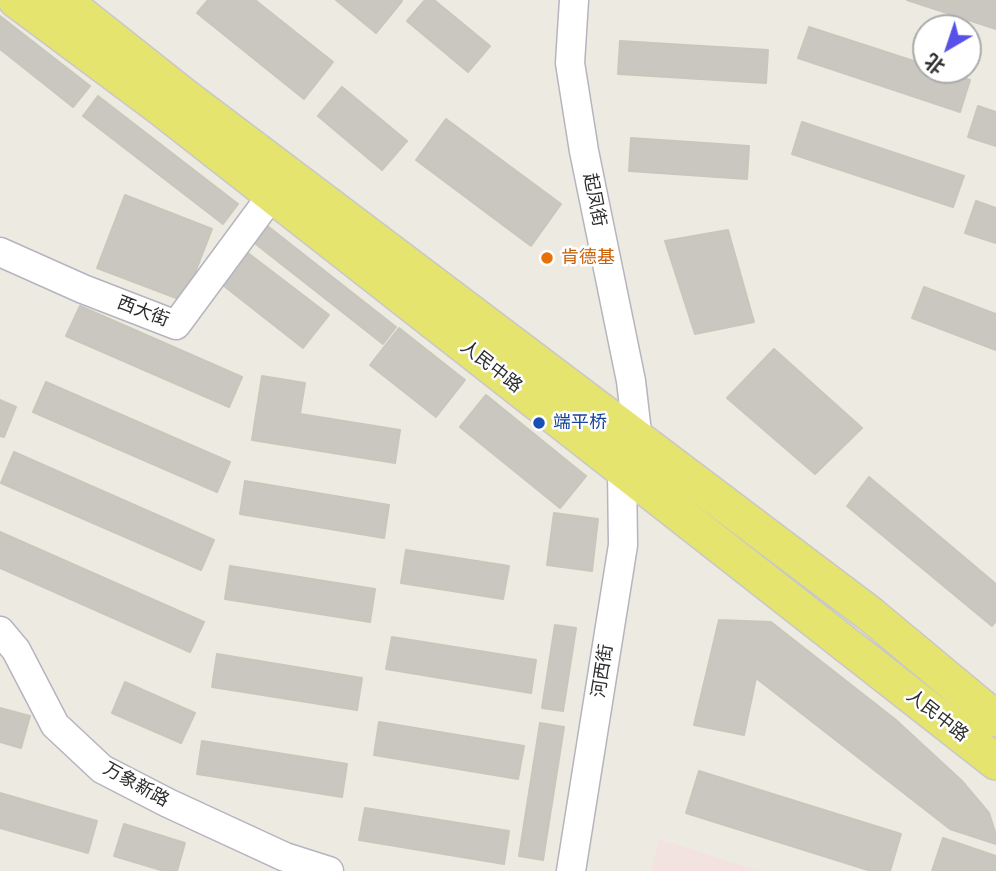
<!DOCTYPE html>
<meta charset="utf-8">
<style>
body{margin:0}
#map{position:relative;width:996px;height:871px;overflow:hidden;background:#edebe1;font-family:Helvetica,"Noto Sans SC",sans-serif}
canvas{display:block}
.north{position:absolute;left:912px;top:14px;width:70px;height:70px;box-sizing:border-box;background:#fff;border:2px solid #ababab;border-radius:50%;rotate:219deg;font-size:19px;font-weight:700;line-height:28px;text-align:center;color:#2d2d2d}
.north::after{content:'';display:block;margin:auto;width:24px;height:32px;background:#5751ea;clip-path:polygon(50% 0,100% 100%,50% 72%,0 100%)}
</style>
<div id="map">
<canvas width="996" height="871"></canvas>
<div class="north">北</div>
</div>
<script>
const c = document.querySelector('canvas').getContext('2d');
c.lineJoin = 'round';
function fillPath(path, color) { c.fillStyle = color; c.fill(path, 'evenodd'); }
const poly = rows => new Path2D(rows.map(r => 'M' + r).join(''));
function trace(path, color, width, dash) { c.strokeStyle = color; c.lineWidth = width; c.lineCap = dash ? 'butt' : 'round'; c.setLineDash(dash || []); c.stroke(path); }
function drawText(font, color, halo, rows, align = 'center') {
  c.font = font + ' Helvetica,"Noto Sans SC",sans-serif'; c.lineWidth = 5; c.setLineDash([]); c.textBaseline = 'middle'; c.strokeStyle = halo; c.fillStyle = color; for (const [text, x, y, turn = 0] of rows) {
    c.save(); c.translate(x, y); c.rotate((+turn || 0) * Math.PI / 180); c.textAlign = isNaN(turn) ? turn : align; if (halo) c.strokeText(text, 0, 0); c.fillText(text, 0, 0); c.restore();
  }
}
fillPath(poly([
 [659,839,760,871,651,871]
]), '#f3e3e0');
const building = poly([
 [208,0,255,0,333,62,304,99,197,13,208,0],
 [336,0,401,0,402,1,376,33,336,0],
 [425,0,434,0,490,46,468,72,407,21,425,0],
 [907,0,996,0,996,29,907,0],
 [0,16,90,86,73,107,0,49,0,16],
 [809,27,926,65,926,70,940,70,970,80,960,112,798,58,809,27],
 [620,41,768,50,766,83,618,74,620,41],
 [342,87,407,141,382,170,318,116,342,87],
 [98,96,238,204,223,224,83,116,98,96],
 [978,106,996,112,996,146,968,137,978,106],
 [446,119,561,204,531,246,416,160,446,119],
 [802,122,964,176,953,207,792,154,802,122],
 [631,138,749,146,747,179,629,171,631,138],
 [125,195,212,229,184,301,97,268,125,195],
 [976,201,996,208,996,243,965,233,976,201],
 [265,224,396,327,383,344,252,241,265,224],
 [728,230,754,322,695,334,665,241,728,230],
 [244,250,329,315,303,348,219,282,244,250],
 [924,287,996,314,996,350,912,318,924,287],
 [80,306,242,377,229,407,66,336,80,306],
 [399,328,465,380,436,417,370,365,399,328],
 [774,349,862,428,815,474,727,398,774,349],
 [262,376,305,383,300,414,400,430,395,463,252,440,262,376],
 [46,382,230,462,217,492,33,412,46,382],
 [486,395,586,476,560,508,460,427,486,395],
 [0,400,16,407,4,437,0,436,0,400],
 [14,452,214,540,201,570,1,483,14,452],
 [869,477,996,584,996,621,992,626,847,506,869,477],
 [245,481,389,505,384,538,240,514,245,481],
 [554,513,598,519,592,571,547,565,554,513],
 [0,532,204,622,190,652,0,568,0,532],
 [406,550,509,566,503,599,401,583,406,550],
 [230,566,375,589,370,622,225,599,230,566],
 [719,620,771,622,896,720,962,781,989,813,996,835,996,844,950,829,756,678,744,735,694,725,719,620],
 [555,625,576,628,563,711,542,708,555,625],
 [392,637,536,660,531,693,386,669,392,637],
 [217,654,362,678,357,710,212,687,217,654],
 [125,682,195,713,181,743,112,713,125,682],
 [0,708,30,716,21,748,0,742,0,708],
 [379,722,524,746,518,779,374,755,379,722],
 [540,723,564,727,543,860,519,856,540,723],
 [202,741,347,764,342,797,197,774,202,741],
 [699,771,901,834,890,871,871,871,686,813,699,771],
 [0,793,97,821,88,853,0,828,0,793],
 [365,808,509,831,504,864,359,840,365,808],
 [124,824,185,843,177,871,164,871,114,856,124,824],
 [943,838,996,856,996,871,932,871,943,838]
]);
fillPath(building, '#c9c7c0');
trace(building, '#c9c7bb', 2);
const minor = poly([
 [574,0,570,63,584,151,631,381,638,441],
 [0,252,83,289,176,325,272,195],
 [0,631,16,650,55,725,102,769,168,803,285,857,329,871],
 [571,871,623,545,622,470]
]);
const major = poly([
 [16,0,161,108,996,762],
 [63,0,184,96,870,614,996,719]
]);
trace(minor, '#b5b4bf', 31);
trace(major, '#c8c8c8', 38);
trace(minor, '#fff', 28);
trace(major, '#e5e46f', 35);
for (const [x, y, r, color] of [
 [547,258,7,"#e8710a"],
 [539,423,7,"#1a4fb4"]
]) { const dot = new Path2D(); dot.arc(x, y, r, 0, 2 * Math.PI); c.fillStyle = color; c.fill(dot); trace(dot, '#fff', 2.5); }
drawText('18px', '#2d2d2d', '#fff', [
 ["起凤街",594,200,79],
 ["西大街",143,312,21],
 ["人民中路",491,367,38],
 ["河西街",603,671,-81],
 ["人民中路",937,716,38],
 ["万象新路",136,785,29]
]);
drawText('18px', '#c56008', '#fff', [
 ["肯德基",561,258]
], 'left');
drawText('18px', '#164399', '#fff', [
 ["端平桥",553,423]
], 'left');
</script>
